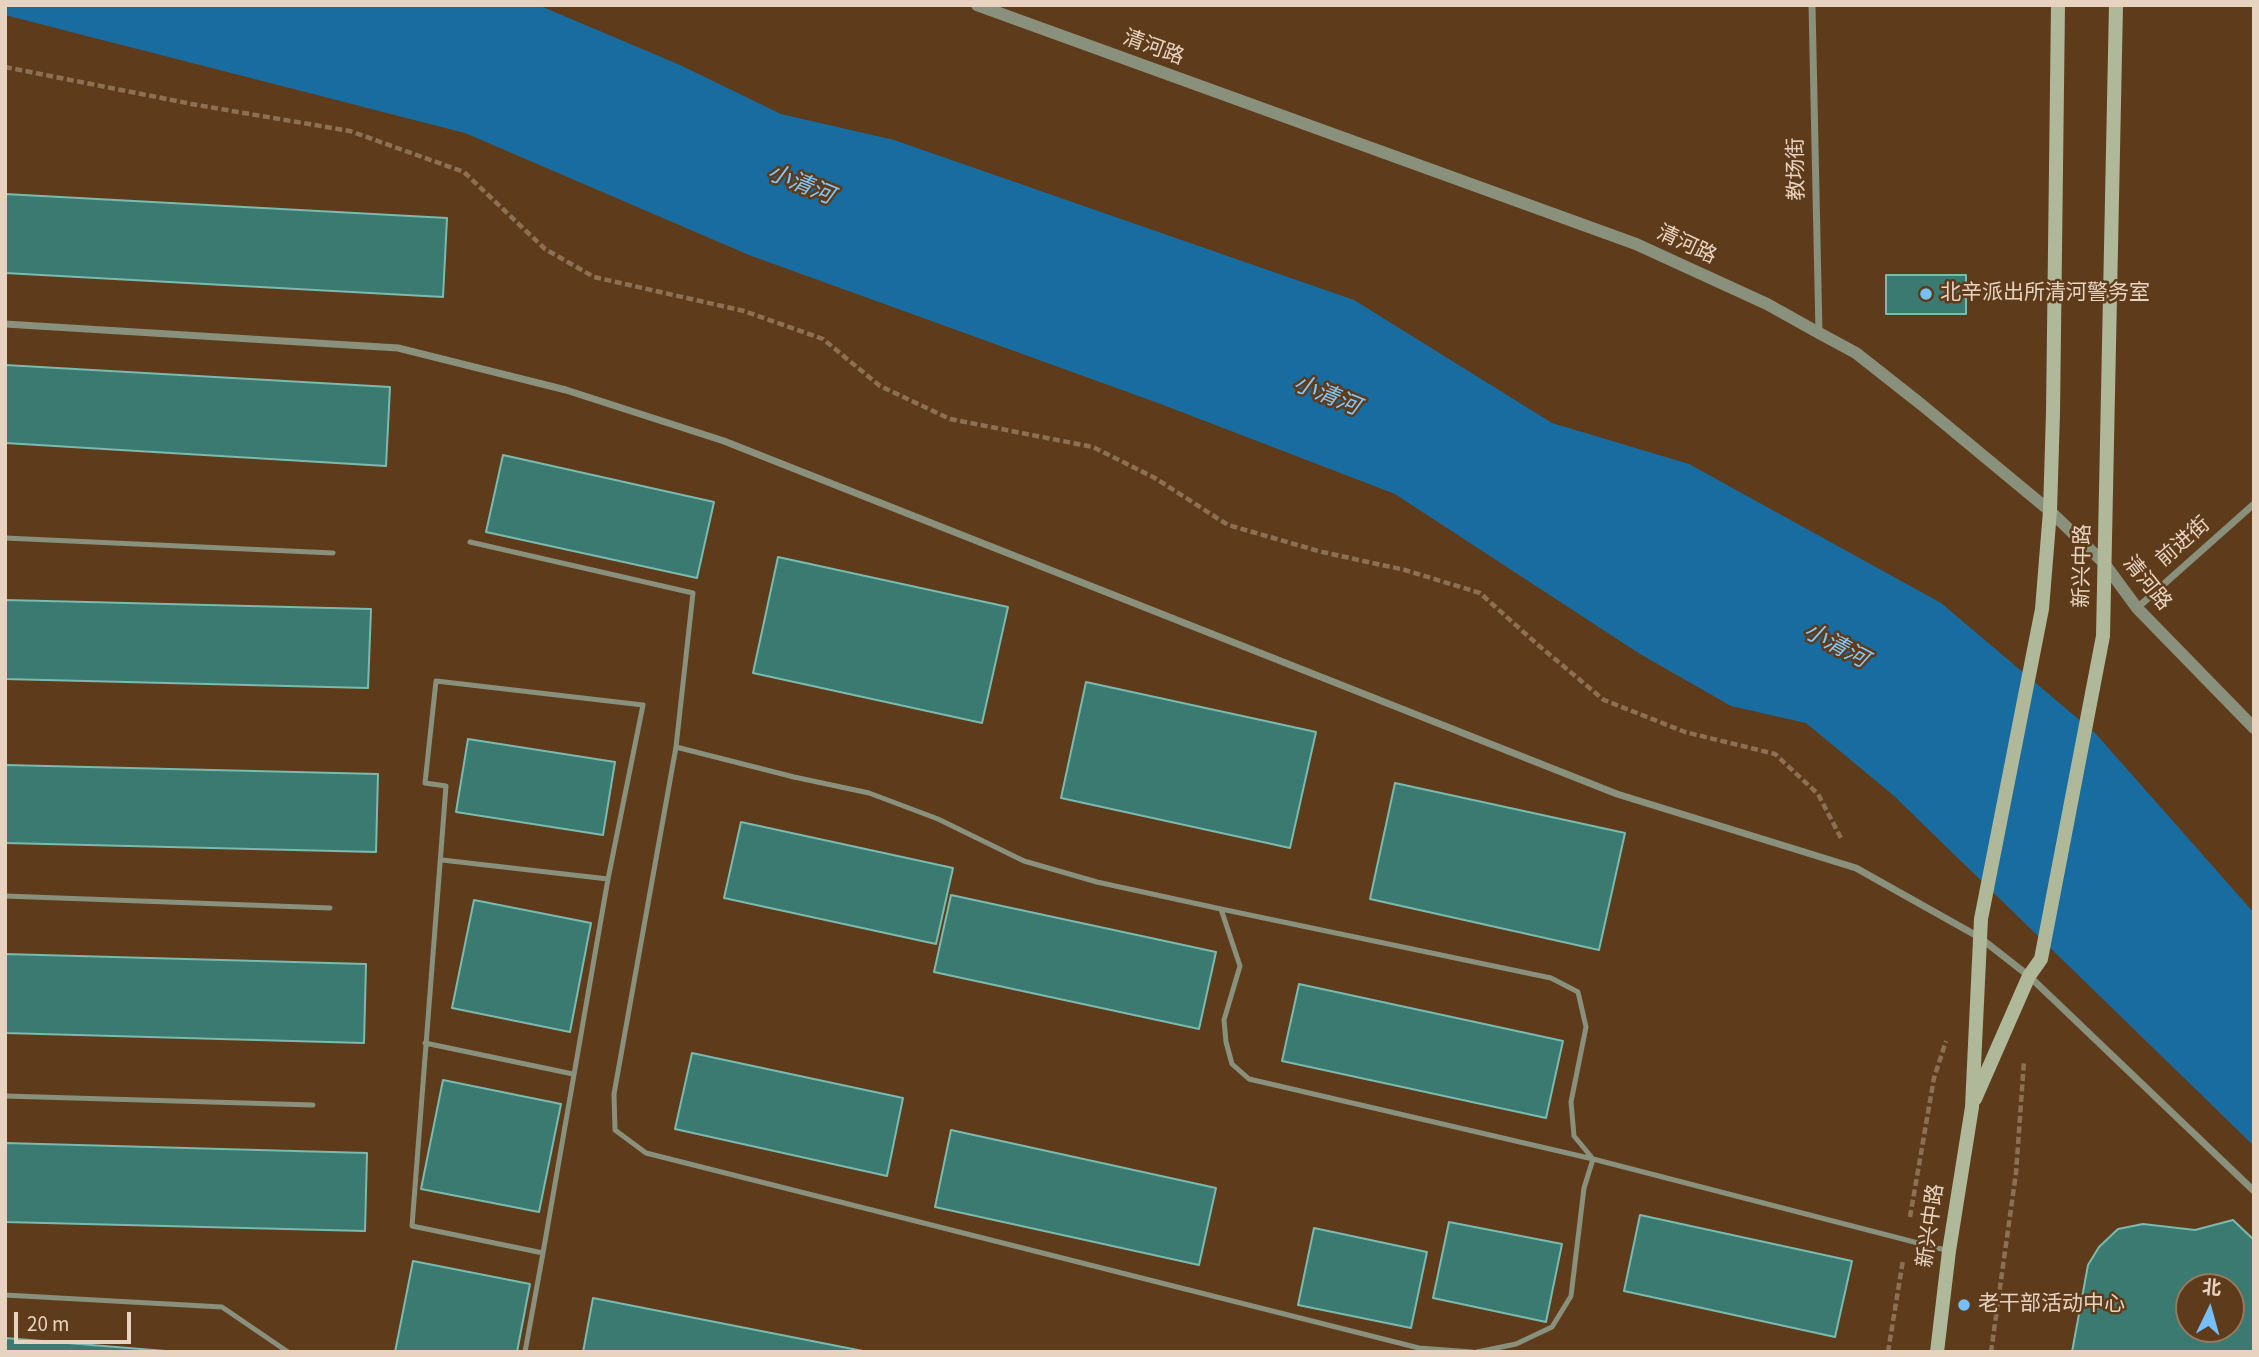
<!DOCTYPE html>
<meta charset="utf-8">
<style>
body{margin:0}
#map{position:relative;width:2259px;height:1357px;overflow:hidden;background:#5e3c1b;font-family:"Source Sans 3","Noto Sans SC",sans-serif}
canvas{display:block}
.frame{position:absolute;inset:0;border:7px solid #e8d3c1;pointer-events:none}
.north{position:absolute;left:2175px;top:1273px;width:70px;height:70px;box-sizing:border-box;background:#5e3c1b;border:2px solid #95785d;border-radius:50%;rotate:5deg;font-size:19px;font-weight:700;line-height:28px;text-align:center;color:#e8d3c1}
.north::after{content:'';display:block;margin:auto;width:24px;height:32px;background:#77c0f7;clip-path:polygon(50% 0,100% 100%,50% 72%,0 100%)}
.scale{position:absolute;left:14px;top:1312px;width:117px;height:32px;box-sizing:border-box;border:4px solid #e8d3c1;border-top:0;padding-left:9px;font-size:21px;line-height:24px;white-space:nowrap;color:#e8d3c1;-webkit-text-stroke:5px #5e3c1b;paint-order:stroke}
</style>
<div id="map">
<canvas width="2259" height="1357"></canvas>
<div class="frame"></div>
<div class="north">北</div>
<div class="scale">20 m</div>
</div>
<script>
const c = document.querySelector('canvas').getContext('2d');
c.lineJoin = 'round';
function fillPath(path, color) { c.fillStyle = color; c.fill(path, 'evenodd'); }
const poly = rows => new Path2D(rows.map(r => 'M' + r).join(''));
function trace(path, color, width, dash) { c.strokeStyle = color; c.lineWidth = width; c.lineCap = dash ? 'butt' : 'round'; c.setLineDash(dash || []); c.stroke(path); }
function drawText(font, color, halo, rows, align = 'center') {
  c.font = font + ' "Source Sans 3","Noto Sans SC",sans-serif'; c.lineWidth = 5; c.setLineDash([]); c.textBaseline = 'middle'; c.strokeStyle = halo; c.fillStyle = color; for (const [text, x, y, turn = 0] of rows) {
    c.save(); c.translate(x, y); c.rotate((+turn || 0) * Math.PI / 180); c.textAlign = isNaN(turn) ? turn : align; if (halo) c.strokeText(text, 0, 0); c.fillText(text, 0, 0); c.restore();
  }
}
fillPath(poly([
 [5,5,538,5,680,65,781,114,894,140,1354,300,1552,423,1689,464,1941,603,2096,734,2254,913,2254,1146,1893,795,1806,723,1731,706,1640,654,1395,494,1158,403,749,255,465,133,5,15]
]), '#196ca0');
const building = poly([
 [5,194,447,218,443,297,5,273,5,194],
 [1886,275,1966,275,1966,314,1886,314,1886,275],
 [5,365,390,387,386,466,5,443,5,365],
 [503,455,714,502,697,578,486,532,503,455],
 [778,557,1008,607,982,723,753,673,778,557],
 [5,600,371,609,368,688,5,679,5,600],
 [1086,682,1316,732,1290,848,1061,798,1086,682],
 [468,739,615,762,603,835,456,812,468,739],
 [5,765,378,774,376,852,5,843,5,765],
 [1395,783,1625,833,1599,950,1370,899,1395,783],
 [741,822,953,868,936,944,724,898,741,822],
 [951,895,1216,952,1199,1029,934,972,951,895],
 [474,900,591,923,570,1032,452,1008,474,900],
 [5,954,366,964,364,1043,5,1033,5,954],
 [1299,984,1563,1041,1546,1118,1282,1061,1299,984],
 [692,1053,903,1098,887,1176,675,1129,692,1053],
 [443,1080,561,1104,539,1212,421,1189,443,1080],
 [951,1130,1216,1188,1199,1265,935,1207,951,1130],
 [5,1143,367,1153,365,1231,5,1222,5,1143],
 [1640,1215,1852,1261,1835,1337,1624,1291,1640,1215],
 [2233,1220,2254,1240,2254,1352,2072,1352,2088,1265,2099,1247,2118,1229,2143,1224,2195,1230,2233,1220],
 [2189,1287,2231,1287,2231,1329,2189,1329,2189,1287],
 [1449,1222,1562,1244,1546,1322,1433,1298,1449,1222],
 [1314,1228,1427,1252,1411,1328,1298,1305,1314,1228],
 [413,1261,530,1284,517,1352,395,1352,413,1261],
 [593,1298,868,1352,583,1352,593,1298],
 [5,1338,178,1352,5,1352,5,1338]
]);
fillPath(building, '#3a7a71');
trace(building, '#7abaaf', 2);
trace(poly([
 [5,67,197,105,350,131,464,172,545,249,594,277,744,311,823,339,880,386,950,419,1093,447,1155,478,1228,525,1322,552,1405,570,1480,593,1538,645,1604,700,1685,732,1775,754,1818,794,1841,838],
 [1910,1217,1934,1078,1946,1041],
 [1888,1352,1903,1260],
 [1991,1352,2016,1173,2024,1061]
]), '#8d7054', 4.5, [7, 3.5]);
trace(poly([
 [5,538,333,553],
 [470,542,693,593,676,747],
 [442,860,608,879],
 [5,896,330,908],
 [1221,909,1551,978,1578,992,1586,1027,1571,1102,1574,1136,1593,1159],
 [425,1043,573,1074],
 [5,1096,313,1105],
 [5,1295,222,1307,288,1352],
 [525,1352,543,1253,608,879,643,705,436,681,425,783,446,786,412,1226,543,1253],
 [1472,1352,1419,1348,646,1153,615,1130,614,1094,676,747,794,777,869,793,938,819,1024,861,1097,882,1221,909,1240,966,1224,1020,1226,1042,1232,1064,1249,1079,1593,1159,1949,1251],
 [1477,1352,1516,1344,1552,1327,1571,1296,1584,1188,1593,1159]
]), '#89907c', 5);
trace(poly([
 [1812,5,1819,333],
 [5,324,398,348,566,390,724,441,1617,794,1856,868,1979,937,2029,976,2254,1191],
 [2137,608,2254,504]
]), '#89907c', 7);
trace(poly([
 [977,5,1636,244,1767,304,1819,333,1856,353,1922,405,2050,511,2104,563,2137,608,2254,728]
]), '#89907c', 12);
trace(poly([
 [1975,1099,2029,976,2041,959,2103,636,2116,5],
 [1937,1352,1949,1251,1972,1107,1981,919,2042,609,2050,511,2053,413,2058,5]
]), '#afb999', 14);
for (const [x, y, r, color] of [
 [1926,294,7,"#77c0f7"],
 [1964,1305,7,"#77c0f7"]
]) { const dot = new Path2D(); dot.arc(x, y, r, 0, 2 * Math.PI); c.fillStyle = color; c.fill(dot); trace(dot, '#5e3c1b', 2.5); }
drawText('21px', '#e8d3c1', '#5e3c1b', [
 ["清河路",1153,49,20],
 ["教场街",1798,169,-91],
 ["清河路",1686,246,25],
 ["前进街",2184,543,-41],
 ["新兴中路",2084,566,-89],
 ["清河路",2146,584,51],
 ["新兴中路",1932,1226,-82]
]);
drawText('21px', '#e8d3c1', '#5e3c1b', [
 ["北辛派出所清河警务室",1940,294],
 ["老干部活动中心",1978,1305]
], 'left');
drawText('italic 23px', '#83c7fc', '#5e3c1b', [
 ["小清河",800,186,22],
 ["小清河",1326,397,22],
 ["小清河",1835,647,28]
]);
</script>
